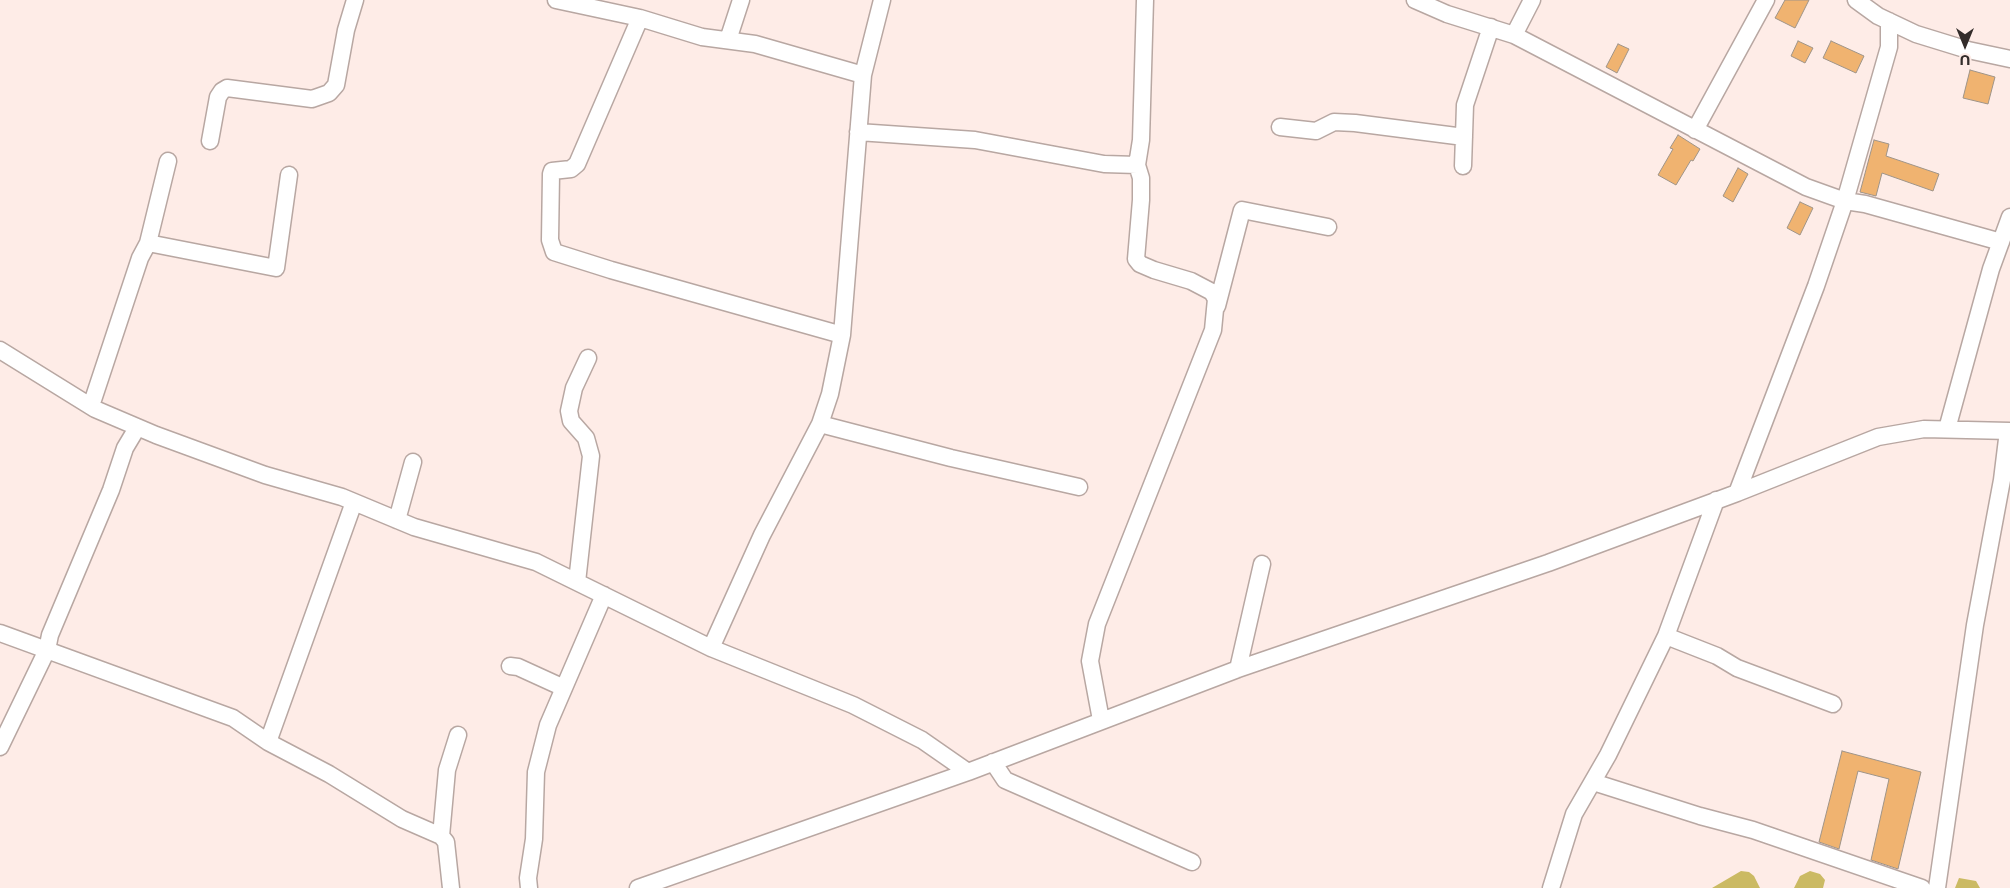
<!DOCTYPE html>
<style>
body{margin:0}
#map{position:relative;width:2010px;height:888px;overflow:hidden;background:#feece7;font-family:Montserrat,sans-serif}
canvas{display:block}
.north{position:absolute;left:1940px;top:20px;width:50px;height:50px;-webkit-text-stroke:4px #feece7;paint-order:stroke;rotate:180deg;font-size:14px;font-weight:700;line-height:20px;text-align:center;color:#342d2b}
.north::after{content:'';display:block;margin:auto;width:18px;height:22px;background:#342d2b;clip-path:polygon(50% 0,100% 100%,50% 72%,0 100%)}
</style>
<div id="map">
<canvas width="2010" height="888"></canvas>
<div class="north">U</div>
</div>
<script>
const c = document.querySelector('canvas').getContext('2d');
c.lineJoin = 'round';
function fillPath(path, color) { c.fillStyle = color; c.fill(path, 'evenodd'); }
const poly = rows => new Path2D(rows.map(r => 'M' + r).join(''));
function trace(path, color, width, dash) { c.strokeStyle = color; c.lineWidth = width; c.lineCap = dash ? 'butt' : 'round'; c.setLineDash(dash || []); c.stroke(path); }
fillPath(poly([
 [1741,871,1749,872,1754,876,1760,888,1712,888],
 [1810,871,1820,874,1825,880,1823,888,1794,888,1800,876],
 [1959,878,1976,881,1980,888,1955,888]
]), '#cbba63');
const building = poly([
 [1785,0,1809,0,1795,28,1775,18,1785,0],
 [1798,41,1813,48,1805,63,1791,56,1798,41],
 [1831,41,1864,56,1856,73,1823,58,1831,41],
 [1618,44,1629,49,1617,73,1606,67,1618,44],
 [1970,70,1995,77,1988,104,1963,98,1970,70],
 [1678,135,1700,149,1693,161,1691,160,1676,185,1658,175,1673,149,1670,148,1678,135],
 [1874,140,1889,144,1886,156,1939,174,1933,191,1882,173,1876,196,1860,192,1874,140],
 [1738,168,1748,174,1733,202,1723,196,1738,168],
 [1800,202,1813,208,1800,235,1787,228,1800,202],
 [1842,751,1921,772,1898,869,1871,860,1889,779,1858,771,1839,849,1819,842,1842,751]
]);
fillPath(building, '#f0b370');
trace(building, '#9f9488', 1);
const minor = poly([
 [556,0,640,18,702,37,755,44,863,75],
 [1415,0,1447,14,1514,35,1806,187,1845,201,1865,204,2001,242],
 [1856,0,1878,16,1916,34,1968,50,2010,59],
 [640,18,577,164,571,169,552,171,551,174,550,240,554,252,611,270,842,335],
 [1514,35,1532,0],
 [728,40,741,0],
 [1280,127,1316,131,1334,122,1355,123,1464,137],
 [1695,130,1766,0],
 [858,132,975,140,1104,164,1137,165,1141,178,1141,200,1136,259,1140,264,1154,270,1191,281,1212,292,1216,299,1213,330,1097,624,1090,661,1101,720],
 [210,141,218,97,222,91,227,88,312,99,329,93,336,85,346,30,355,0],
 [1137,165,1141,140,1145,0],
 [1463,166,1465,105,1491,27],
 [148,243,276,268,289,175],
 [1217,306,1242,210,1328,227],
 [0,350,95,409,156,435,265,475,342,497,414,527,536,562,711,648,853,705,922,740,968,772],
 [91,406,140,258,148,243,168,161],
 [820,424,951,458,1079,487],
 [1947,429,1991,269,2010,217],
 [1737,493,1816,286,1845,201,1889,47,1889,21],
 [397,520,413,462],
 [577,582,591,456,586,438,571,421,569,411,574,388,588,358],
 [0,633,233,718,268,742,329,774,402,819,441,836,446,842,451,888],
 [1666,636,1717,656,1737,668,1833,704],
 [711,648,762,535,820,424,830,394,842,335,863,75,882,0],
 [510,666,518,667,564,688],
 [1238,669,1262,564],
 [268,742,354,502],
 [0,747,47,650,50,635,111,490,125,448,137,428],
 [993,762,1005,780,1192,862],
 [1593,782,1700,816,1753,830,1922,888],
 [441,836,447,770,458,735],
 [529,888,528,878,534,839,536,772,548,725,604,595],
 [638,888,968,772,1238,669,1548,563,1737,493,1878,437,1924,429,2010,431],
 [1551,888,1574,814,1608,755,1666,636,1716,500],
 [1937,888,1975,625,2002,480,2008,431]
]);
trace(minor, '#b8a7a2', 19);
trace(minor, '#fff', 16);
</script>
